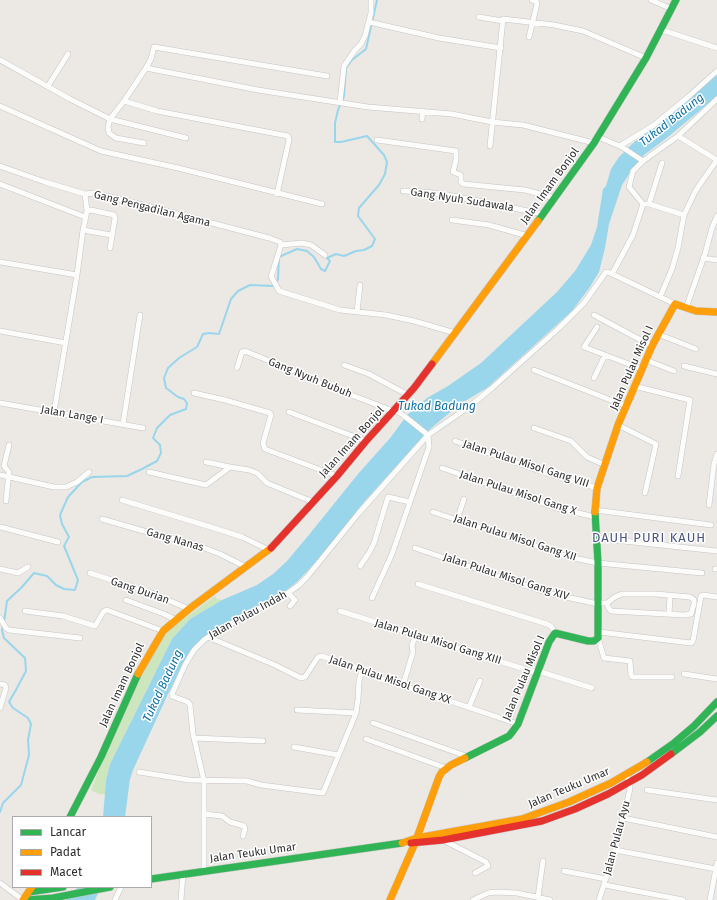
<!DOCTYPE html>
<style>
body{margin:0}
#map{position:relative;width:717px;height:900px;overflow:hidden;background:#ece8e4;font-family:"Fira Sans",sans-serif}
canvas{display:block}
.legend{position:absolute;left:12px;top:816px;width:140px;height:72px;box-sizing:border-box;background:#fff;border:1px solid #ababab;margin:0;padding:5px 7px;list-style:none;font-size:12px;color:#2e2e2e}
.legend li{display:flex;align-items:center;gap:8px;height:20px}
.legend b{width:20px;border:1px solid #ababab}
</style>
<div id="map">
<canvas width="717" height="900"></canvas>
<ul class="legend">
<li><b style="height:5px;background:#30b455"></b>Lancar</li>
<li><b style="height:5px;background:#ff9f0a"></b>Padat</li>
<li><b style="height:5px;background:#e5322d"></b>Macet</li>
</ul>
</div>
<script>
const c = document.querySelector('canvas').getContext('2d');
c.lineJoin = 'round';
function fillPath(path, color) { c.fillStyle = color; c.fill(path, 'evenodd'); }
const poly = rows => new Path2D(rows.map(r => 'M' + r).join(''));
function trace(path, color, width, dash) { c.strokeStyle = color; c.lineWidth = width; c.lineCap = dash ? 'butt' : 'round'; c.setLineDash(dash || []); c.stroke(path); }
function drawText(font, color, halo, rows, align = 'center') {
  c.font = font + ' "Fira Sans",sans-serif'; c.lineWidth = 3; c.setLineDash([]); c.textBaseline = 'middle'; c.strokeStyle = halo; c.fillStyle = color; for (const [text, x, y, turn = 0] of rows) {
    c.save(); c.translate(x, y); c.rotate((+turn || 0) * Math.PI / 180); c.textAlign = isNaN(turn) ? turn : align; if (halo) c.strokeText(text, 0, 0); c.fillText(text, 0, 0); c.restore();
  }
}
fillPath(poly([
 [215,596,217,599,222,600,190,619,172,639,110,764,106,780,105,794,99,794,91,790,106,752,154,649,171,628]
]), '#cee6be');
fillPath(poly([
 [717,74,717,96,668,137,644,155,633,168,622,185,609,224,605,248,599,272,590,287,572,311,487,388,460,404,429,430,364,502,322,555,298,581,278,597,213,631,180,670,168,694,133,770,130,779,125,817,103,817,106,780,110,764,172,639,190,619,222,600,257,585,273,574,287,561,308,536,358,474,391,437,407,415,427,398,448,386,481,363,557,292,575,271,591,245,597,227,603,189,606,186,611,169,619,157,632,144],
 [78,887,101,887,95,900,66,900]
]), '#99d6ec');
trace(poly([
 [4,622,7,601,22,587,34,573,47,576,56,585,64,589,75,590,78,580,64,546,69,537,62,524,60,515,68,497,82,482,92,477,127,476,142,469,157,461,161,453,160,445,153,438,157,428,170,415,186,409,187,403,184,399,178,397,166,388,164,378,168,368,179,358,197,347,203,334,209,333,219,334,231,299,238,291,250,285,274,286,278,279,279,257,297,249,307,251,314,257,321,269,325,271,330,261,327,258,336,254,344,256,356,251,364,250,372,246,375,239,358,216,359,208,379,185,385,174,387,162,384,155,367,136,341,142,335,142,335,123,338,110,344,96,346,68,352,60,366,49,377,0],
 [0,812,3,803,21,785,29,755,28,740,31,724,28,718,13,708,9,702,17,688,26,671,25,658,4,638,2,630,3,626]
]), '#99d6ec', 2);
const street = poly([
 [651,0,672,9],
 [479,17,503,21],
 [369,22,439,38,501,48],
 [662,30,717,48],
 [529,37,537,4,536,1,532,0],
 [0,60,70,99,110,119,186,138],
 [146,68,258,90,368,107,452,114,492,122,523,125,594,143],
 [48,86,68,54],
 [124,101,157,111,288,136,289,140,277,194],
 [340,102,344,66,355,50,361,44,365,36,371,13,371,0],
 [0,106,101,151,178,168,322,204],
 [422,119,423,111],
 [678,136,717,160],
 [598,137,622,147,643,161],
 [377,140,456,151,456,160,453,172,461,175,461,182,463,184,525,190,555,198],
 [144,143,116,138,109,133,108,127,110,119,124,101,146,68,151,59,154,47,327,76],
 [490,146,503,19,554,25,583,31,646,58],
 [620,146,654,125,688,97,717,71],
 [0,166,45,182,85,194,94,193,147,206,269,238,280,242,281,245],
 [0,184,85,217],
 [403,191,425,192,448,195,543,214],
 [646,204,649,204,684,215],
 [649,204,662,163],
 [87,211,91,210,114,215,115,218,110,248],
 [452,220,489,225,528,236],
 [83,230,111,235],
 [281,245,273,271,271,276,279,291,340,310,386,315,414,321,455,333],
 [281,245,302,243,311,245,325,255],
 [703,258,717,260],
 [0,262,77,275],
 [612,274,633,235,643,204,629,187,633,171,643,161,678,136,717,99],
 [660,297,672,269,678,248,684,215,696,190,717,160],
 [686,308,705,254,712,228,717,216],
 [357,312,360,285],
 [594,315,652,346],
 [597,327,584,347,642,369],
 [0,331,66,343],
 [658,334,696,349],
 [646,360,674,371],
 [344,365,369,374,408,395],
 [684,366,717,374],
 [237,368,242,352,245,351,304,375,320,383,388,409,393,412],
 [534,370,626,406],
 [594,378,605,355],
 [634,386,690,400,678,476],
 [194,393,225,400,270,413,271,415,263,443,265,449,337,476],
 [0,403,143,428],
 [54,412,77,275,83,230,87,211,85,194],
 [289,412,366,441],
 [123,424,140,315],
 [618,425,656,444,645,493],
 [534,428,571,441,587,457,605,465],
 [455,441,540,471,597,488],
 [206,462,230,467],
 [442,468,557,508,595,517],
 [149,472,206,485,230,467,249,470,257,473,267,483,313,502],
 [0,475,54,487,66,487,77,482,89,472],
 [122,500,214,528,242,537,269,550],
 [6,501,9,472,4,466,9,445],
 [709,505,714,464,717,454],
 [595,510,711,525],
 [433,512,569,557,598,563,702,573],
 [102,519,140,530,191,543,220,554,246,567],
 [457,520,464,499],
 [0,527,58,542],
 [596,538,717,551],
 [415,548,548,593,598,604],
 [360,566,369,553,374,543,388,497,410,502],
 [0,569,18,573,28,567],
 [715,569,717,569],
 [90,573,149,592,189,609],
 [418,584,547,624,552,627,555,633],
 [288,593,295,600,290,606],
 [372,598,392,554,429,447,428,435,403,415,395,410],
 [126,600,164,614,176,620],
 [598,603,607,603,615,597,622,594,656,594,690,597,694,600,694,604,691,614,684,615,611,611,608,607,607,603],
 [25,611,63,616,95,626,104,611,107,610,163,631],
 [340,611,537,673],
 [669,614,670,596],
 [0,618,6,628,9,630,80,638],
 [599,632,691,643,693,641,701,596,703,595,717,597],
 [208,637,275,665,301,678,305,677,318,657,321,656,358,668,375,677,435,696,518,724],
 [598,638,604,658,630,661,631,675,632,677,672,677],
 [538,671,592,688],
 [684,674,717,679],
 [0,684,5,685,6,688,0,708],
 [403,685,413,652,412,645,416,635],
 [469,707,480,681],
 [297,710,356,713],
 [373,723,469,757],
 [194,738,263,741],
 [366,739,446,768],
 [294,747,338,755],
 [139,772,189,780,247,781,261,785,323,793,356,713,358,699,359,681,362,670],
 [647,790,717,800],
 [204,814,222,816,230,822,244,826,245,829,243,836],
 [623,818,717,837],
 [443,840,486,862,488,866,475,873],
 [615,850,716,869],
 [204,871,204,781,193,734,190,705,188,702,172,696,172,694,185,665,194,650,204,640,214,633,288,593,299,585,307,577,358,514,428,435,470,406,492,388,559,328,584,303,606,272,608,272,675,304],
 [564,871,606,879],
 [0,883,23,900],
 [605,885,683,900],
 [538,897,543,861],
 [115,900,121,887],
 [181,900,183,874],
 [473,900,488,893,496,892,517,893,550,900],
 [599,900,615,850,630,789,630,783,626,775],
 [710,900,717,863]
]);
const fast = poly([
 [538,221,594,143,646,58,676,0],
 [671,754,700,732,717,716],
 [465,758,509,736,513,731,518,724,549,642,555,633,588,641,594,641,598,638,598,563,595,512],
 [647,762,674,743,694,726,717,702],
 [70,817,101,757,138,674],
 [151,879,402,843],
 [29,892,63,887],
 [27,900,53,898,110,887]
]);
const slow = poly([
 [432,364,538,221],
 [595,512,597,488,618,425,652,346,675,304,696,311,717,312],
 [138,674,163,631,189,609,271,548],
 [402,843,417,838,522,819,569,802,611,783,647,762],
 [23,900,32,887],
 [390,900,415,843,439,777,442,772,451,765,465,758]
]);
const jam = poly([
 [271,548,337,476,366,441,414,388,432,364],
 [411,843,443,840,542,821,575,809,608,794,642,775,671,754]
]);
trace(street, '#c5c4c5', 6);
trace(fast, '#c5c4c5', 8);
trace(slow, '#c5c4c5', 8);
trace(jam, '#c5c4c5', 8);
trace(street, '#fcfcfb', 5);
trace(fast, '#30b455', 7);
trace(slow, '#ff9f0a', 7);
trace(jam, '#e5322d', 7);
drawText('11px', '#2e2e2e', '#fff', [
 ["Jalan Imam Bonjol",550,186,-54],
 ["Gang Nyuh Sudawala",462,200,9],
 ["Gang Pengadilan Agama",152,209,14],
 ["Jalan Pulau Misol I",632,368,-66],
 ["Gang Nyuh Bubuh",310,378,22],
 ["Jalan Lange I",72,415,10],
 ["Jalan Imam Bonjol",352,442,-48],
 ["Jalan Pulau Misol Gang VIII",526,464,18],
 ["Jalan Pulau Misol Gang X",518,493,18],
 ["Jalan Pulau Misol Gang XII",515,538,18],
 ["Gang Nanas",175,540,16],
 ["Jalan Pulau Misol Gang XIV",506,577,18],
 ["Gang Durian",140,591,19],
 ["Jalan Pulau Indah",248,615,-29],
 ["Jalan Pulau Misol Gang XIII",438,642,17],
 ["Jalan Pulau Misol I",524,678,-67],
 ["Jalan Pulau Misol Gang XX",390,680,19],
 ["Jalan Imam Bonjol",122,685,-65],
 ["Jalan Teuku Umar",569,788,-23],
 ["Jalan Pulau Ayu",617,838,-75],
 ["Jalan Teuku Umar",253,853,-8]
]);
drawText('italic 12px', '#0d6fa3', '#fff', [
 ["Tukad Badung",672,120,-38],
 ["Tukad Badung",437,407],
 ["Tukad Badung",163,686,-65]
]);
c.letterSpacing = '1px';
drawText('13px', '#4d5680', '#fff', [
 ["DAUH PURI KAUH",649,538]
]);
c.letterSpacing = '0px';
</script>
